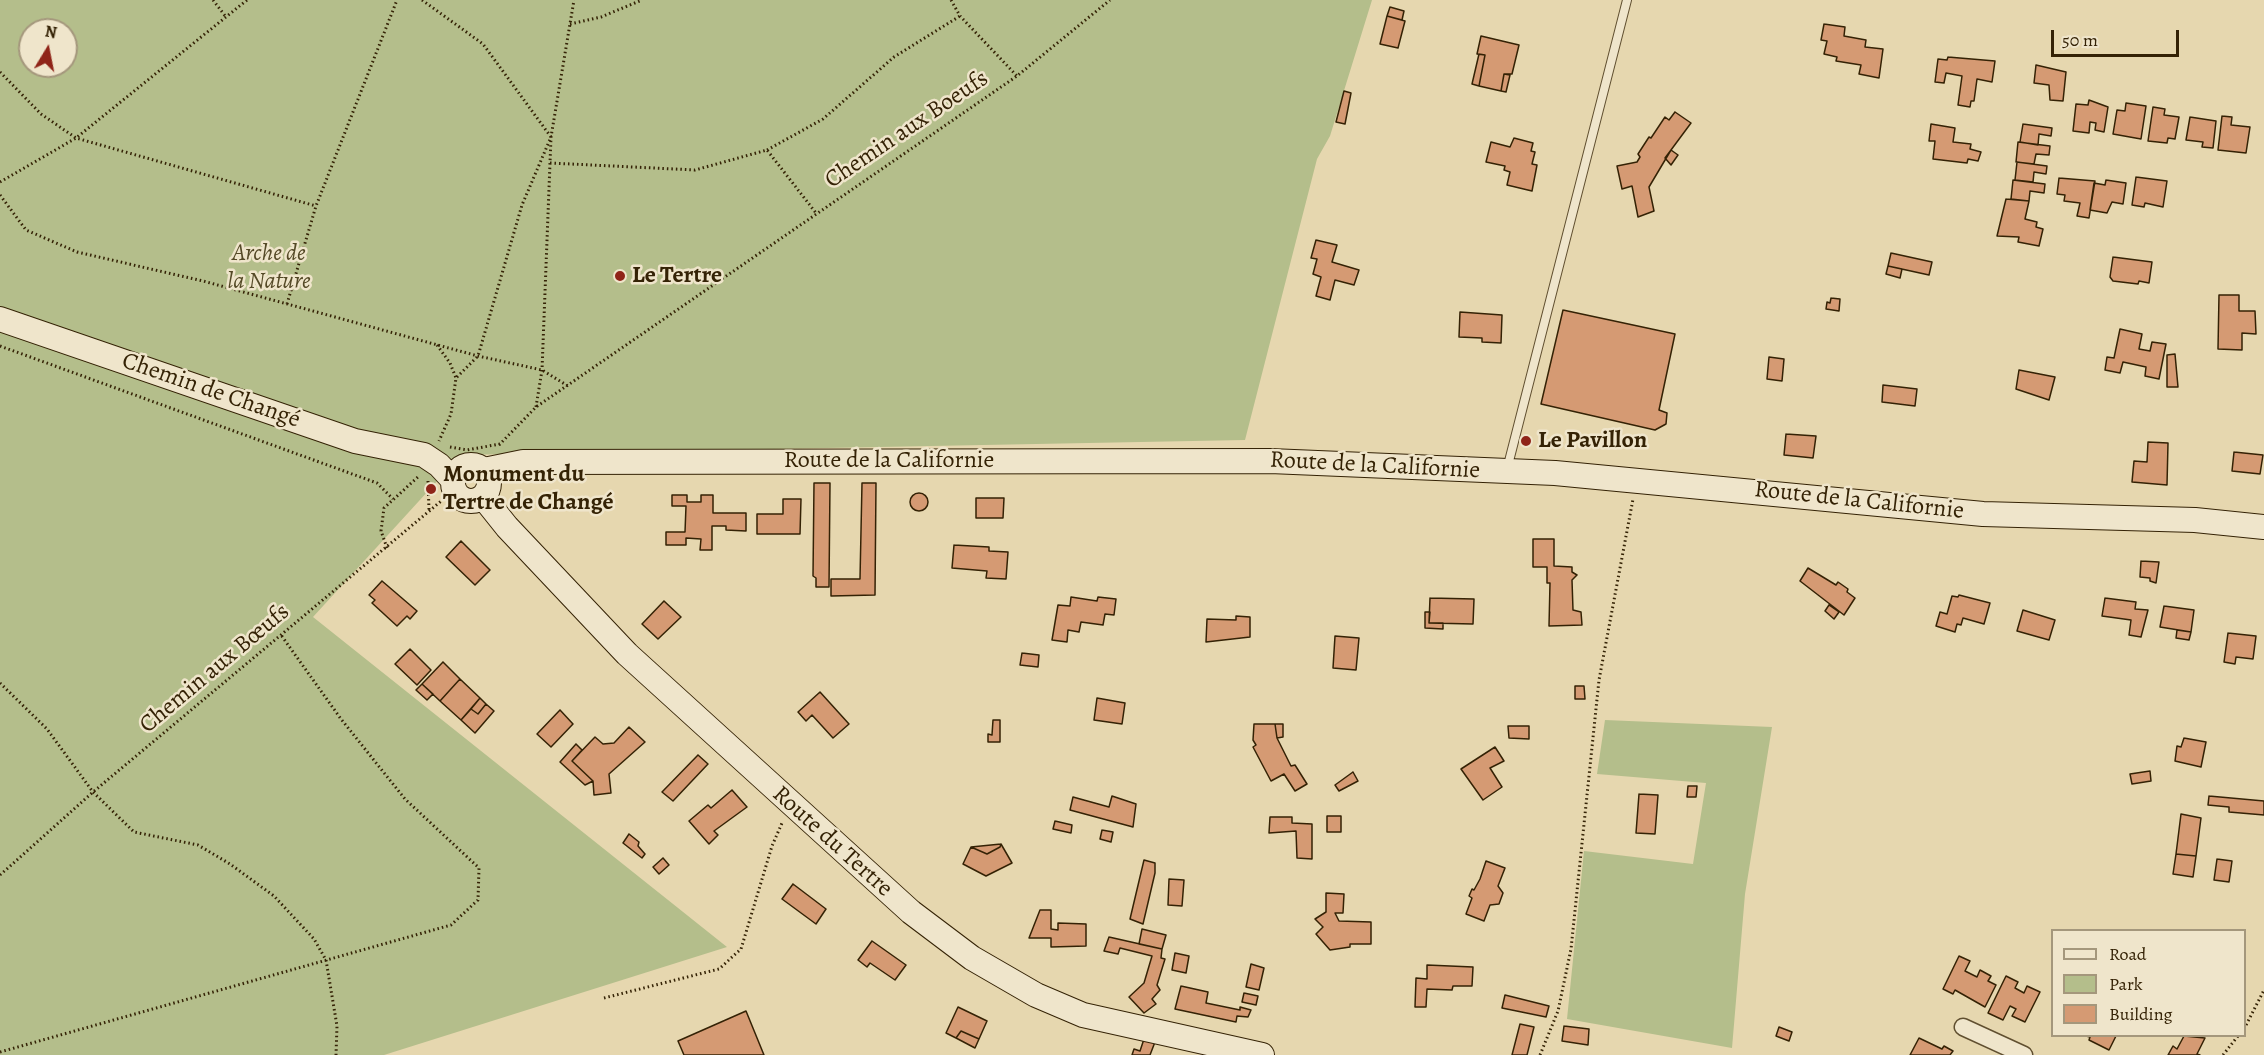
<!DOCTYPE html>
<meta charset="utf-8">
<style>
body{margin:0}
#map{position:relative;width:2264px;height:1055px;overflow:hidden;background:#e6d7af;font-family:Alegreya,serif}
canvas{display:block}
.legend{position:absolute;left:2051px;top:929px;width:195px;height:108px;box-sizing:border-box;background:#efe5cb;border:2px solid #a4977c;margin:0;padding:8px 10px;list-style:none;font-size:18px;color:#342205}
.legend li{display:flex;align-items:center;gap:12px;height:30px}
.legend b{width:30px;border:2px solid #a4977c}
.north{position:absolute;left:18px;top:18px;width:60px;height:60px;box-sizing:border-box;background:#efe5cb;border:2px solid #a4977c;border-radius:50%;rotate:10deg;font-size:16px;font-weight:700;line-height:24px;text-align:center;color:#342205}
.north::after{content:'';display:block;margin:auto;width:21px;height:27px;background:#8f2418;clip-path:polygon(50% 0,100% 100%,50% 72%,0 100%)}
.scale{position:absolute;left:2051px;top:30px;width:128px;height:27px;box-sizing:border-box;border:3px solid #342205;border-top:0;padding-left:8px;font-size:18px;line-height:21px;white-space:nowrap;color:#342205;-webkit-text-stroke:4px #efe5cb;paint-order:stroke}
</style>
<div id="map">
<canvas width="2264" height="1055"></canvas>
<ul class="legend">
<li><b style="height:8px;background:#efe5cb"></b>Road</li>
<li><b style="height:16px;background:#b4be8b"></b>Park</li>
<li><b style="height:16px;background:#d59a73"></b>Building</li>
</ul>
<div class="north">N</div>
<div class="scale">50 m</div>
</div>
<script>
const c = document.querySelector('canvas').getContext('2d');
c.lineJoin = 'round';
function fillPath(path, color) { c.fillStyle = color; c.fill(path, 'evenodd'); }
const poly = rows => new Path2D(rows.map(r => 'M' + r).join(''));
function trace(path, color, width, dash) { c.strokeStyle = color; c.lineWidth = width; c.lineCap = dash ? 'butt' : 'round'; c.setLineDash(dash || []); c.stroke(path); }
function drawText(font, color, halo, rows, align = 'center') {
  c.font = font + ' Alegreya,serif'; c.lineWidth = 5; c.setLineDash([]); c.textBaseline = 'middle'; c.strokeStyle = halo; c.fillStyle = color; for (const [text, x, y, turn = 0] of rows) {
    c.save(); c.translate(x, y); c.rotate((+turn || 0) * Math.PI / 180); c.textAlign = isNaN(turn) ? turn : align; if (halo) c.strokeText(text, 0, 0); c.fillText(text, 0, 0); c.restore();
  }
}
fillPath(poly([
 [0,0,1372,0,1330,136,1317,159,1245,440,461,455,313,617,727,947,384,1055,0,1055],
 [30,30,66,30,66,66,30,66],
 [1605,720,1772,727,1745,894,1732,1048,1567,1019,1584,851,1693,864,1706,783,1597,774]
]), '#b4be8b');
const building = poly([
 [1390,7,1404,11,1402,20,1387,16,1390,7],
 [1387,16,1405,21,1398,48,1380,44,1387,16],
 [1824,24,1845,27,1844,36,1866,40,1865,47,1883,49,1879,78,1859,74,1861,65,1836,61,1837,57,1824,54,1827,41,1821,40,1824,24],
 [1481,36,1519,45,1512,74,1504,74,1501,91,1479,86,1485,55,1477,54,1481,36],
 [1479,54,1485,55,1479,86,1472,84,1479,54],
 [1948,57,1995,61,1992,82,1977,79,1974,101,1971,101,1970,107,1958,105,1962,76,1946,73,1944,83,1935,82,1938,59,1947,60,1948,57],
 [2036,65,2066,72,2063,101,2050,100,2049,85,2034,83,2036,65],
 [1504,74,1510,75,1506,92,1501,91,1504,74],
 [1344,91,1351,93,1345,124,1336,122,1344,91],
 [2089,100,2108,107,2104,132,2095,130,2096,123,2090,122,2089,133,2073,131,2076,104,2088,105,2089,100],
 [2126,103,2146,106,2141,139,2113,134,2117,110,2125,111,2126,103],
 [2153,107,2165,109,2164,115,2179,117,2175,139,2168,138,2167,143,2148,141,2153,107],
 [1675,112,1691,123,1671,150,1649,187,1654,211,1638,217,1632,186,1622,189,1617,166,1637,162,1640,157,1638,154,1649,137,1651,138,1665,117,1669,120,1675,112],
 [2222,116,2232,117,2231,125,2250,127,2246,153,2218,150,2222,116],
 [2190,117,2216,121,2213,148,2202,147,2203,142,2186,140,2190,117],
 [1931,124,1955,128,1953,142,1971,144,1970,149,1981,152,1978,161,1968,159,1967,163,1933,159,1935,141,1929,141,1931,124],
 [2023,124,2052,128,2051,136,2039,134,2038,145,2020,142,2023,124],
 [1514,138,1533,143,1531,151,1535,152,1532,164,1537,165,1532,191,1507,185,1510,172,1504,170,1505,166,1486,162,1491,142,1510,147,1514,138],
 [2018,142,2050,146,2049,155,2036,154,2034,164,2016,162,2018,142],
 [1671,150,1678,155,1671,165,1665,158,1671,150],
 [2017,162,2047,166,2046,174,2034,172,2033,182,2015,180,2017,162],
 [2136,177,2167,181,2163,207,2145,203,2144,207,2132,205,2136,177],
 [2059,178,2095,181,2089,218,2077,216,2080,203,2064,201,2065,195,2057,194,2059,178],
 [2013,180,2045,184,2044,193,2030,191,2029,201,2011,199,2013,180],
 [2106,180,2126,183,2123,204,2112,202,2107,213,2090,210,2094,183,2105,185,2106,180],
 [2006,199,2029,201,2025,219,2037,222,2036,227,2043,229,2039,246,2018,242,2019,237,1997,236,2006,199],
 [1316,240,1337,245,1332,262,1359,270,1354,285,1335,280,1330,300,1316,296,1321,277,1313,274,1317,259,1311,258,1316,240],
 [1891,253,1932,262,1929,275,1888,266,1891,253],
 [2113,257,2152,262,2149,283,2139,281,2138,284,2113,281,2110,277,2113,257],
 [1888,266,1902,269,1900,278,1886,274,1888,266],
 [2219,295,2239,295,2239,311,2255,311,2256,334,2242,333,2242,350,2218,349,2219,295],
 [1831,298,1840,299,1839,311,1826,309,1827,302,1830,303,1831,298],
 [1563,310,1675,334,1659,410,1667,413,1666,424,1655,430,1541,404,1563,310],
 [1460,312,1502,315,1501,343,1482,342,1482,338,1459,337,1460,312],
 [2120,329,2142,334,2139,349,2150,351,2152,342,2166,344,2159,379,2145,376,2146,367,2123,362,2120,373,2105,370,2107,357,2114,358,2120,329],
 [2175,354,2178,387,2167,387,2167,355,2175,354],
 [1769,357,1784,359,1782,381,1767,379,1769,357],
 [2019,370,2055,377,2049,400,2016,389,2019,370],
 [1883,385,1917,389,1915,406,1882,402,1883,385],
 [1786,434,1816,436,1813,458,1784,455,1786,434],
 [2148,442,2168,443,2167,485,2132,482,2134,461,2147,462,2148,442],
 [2234,452,2263,455,2260,474,2232,471,2234,452],
 [814,483,830,483,829,587,816,587,816,578,813,576,814,483],
 [862,483,876,483,875,595,831,596,831,579,860,579,862,483],
 '910 502a9 9 0 1 1 18 0a9 9 0 1 1-18 0Z',
 [672,495,687,495,687,502,701,502,701,495,713,495,713,513,746,513,746,531,726,530,726,526,712,526,712,550,700,550,701,539,686,538,686,545,666,545,666,532,685,532,686,506,672,506,672,495],
 [976,498,1004,498,1003,518,976,518,976,498],
 [783,499,801,499,800,534,757,534,757,514,783,514,783,499],
 [1533,539,1554,539,1554,566,1572,567,1572,572,1577,575,1572,580,1573,610,1581,612,1582,625,1549,626,1550,583,1547,583,1547,567,1533,567,1533,539],
 [461,541,490,570,475,585,446,557,461,541],
 [954,545,989,547,989,551,1008,552,1006,579,986,578,987,571,952,568,954,545],
 [2141,561,2159,562,2156,583,2150,581,2150,578,2140,577,2141,561],
 [1808,568,1836,585,1838,582,1848,589,1847,592,1855,598,1844,615,1800,581,1808,568],
 [382,581,417,611,410,619,407,616,397,626,372,603,375,600,369,595,382,581],
 [1959,595,1990,603,1984,624,1963,618,1961,625,1957,624,1955,632,1936,626,1940,612,1947,614,1952,596,1958,597,1959,595],
 [1071,597,1097,601,1098,597,1116,599,1114,615,1105,614,1103,625,1081,622,1079,632,1068,630,1067,642,1052,640,1058,605,1070,606,1071,597],
 [1430,598,1474,599,1473,624,1429,623,1430,598],
 [2105,598,2136,602,2135,609,2148,610,2141,637,2129,635,2131,620,2102,616,2105,598],
 [664,601,681,617,658,639,642,624,664,601],
 [1829,605,1839,612,1834,619,1825,611,1829,605],
 [2164,606,2194,610,2191,632,2160,627,2164,606],
 [2023,610,2055,620,2049,640,2017,631,2023,610],
 [1425,612,1430,612,1429,623,1443,623,1443,629,1425,628,1425,612],
 [1236,616,1250,617,1250,637,1206,642,1207,619,1236,620,1236,616],
 [2177,630,2191,632,2189,640,2176,638,2177,630],
 [2228,633,2256,636,2253,659,2236,657,2235,664,2224,662,2228,633],
 [1335,636,1359,638,1356,670,1333,668,1335,636],
 [410,649,431,670,417,685,395,664,410,649],
 [1022,653,1039,655,1038,667,1020,665,1022,653],
 [443,662,460,679,440,701,422,684,443,662],
 [460,679,480,698,461,720,440,701,460,679],
 [422,684,433,694,427,700,416,690,422,684],
 [1575,686,1584,686,1585,699,1575,699,1575,686],
 [820,692,849,724,833,738,812,715,806,721,798,712,820,692],
 [480,698,486,704,478,714,471,709,480,698],
 [1097,698,1125,703,1122,724,1094,720,1097,698],
 [486,704,494,711,475,733,461,720,471,709,478,714,486,704],
 [560,710,573,724,551,747,537,734,560,710],
 [993,720,1000,720,1000,742,988,742,988,734,992,735,993,720],
 [1254,724,1275,724,1277,738,1291,766,1295,765,1307,784,1295,791,1284,774,1271,781,1253,747,1256,745,1253,740,1254,724],
 [1275,724,1283,724,1283,737,1277,738,1275,724],
 [1508,726,1529,726,1529,739,1509,738,1508,726],
 [629,727,645,742,609,774,611,793,594,795,593,781,572,761,595,737,603,744,614,743,629,727],
 [2184,738,2206,742,2201,767,2175,761,2177,746,2181,747,2184,738],
 [576,744,582,750,572,761,593,781,585,785,560,762,576,744],
 [1495,747,1504,761,1490,768,1502,787,1483,800,1461,769,1495,747],
 [698,755,708,764,673,801,662,792,698,755],
 [2150,771,2151,781,2132,784,2130,774,2150,771],
 [1353,772,1358,781,1339,791,1335,785,1353,772],
 [1688,786,1697,786,1696,797,1687,797,1688,786],
 [732,790,747,807,714,831,718,835,709,844,689,821,708,805,711,808,732,790],
 [1639,794,1658,795,1655,834,1636,833,1639,794],
 [1112,796,1136,804,1133,827,1070,810,1073,797,1109,807,1112,796],
 [2209,796,2264,801,2264,815,2229,812,2229,807,2208,805,2209,796],
 [2181,814,2201,818,2196,856,2176,854,2181,814],
 [1327,816,1341,816,1341,832,1327,832,1327,816],
 [1270,817,1292,817,1292,823,1312,824,1312,859,1297,858,1296,831,1269,833,1270,817],
 [1055,821,1072,825,1071,833,1053,829,1055,821],
 [1102,830,1113,832,1111,842,1100,839,1102,830],
 [629,834,639,842,638,846,645,854,642,858,623,843,629,834],
 [1001,844,1000,847,987,854,971,847,1001,844],
 [1001,844,1012,863,986,876,963,864,971,847,987,854,1000,847,1001,844],
 [2176,854,2196,856,2193,877,2173,874,2176,854],
 [663,858,669,865,659,874,653,867,663,858],
 [2217,859,2232,861,2229,882,2214,880,2217,859],
 [1144,860,1155,863,1155,873,1143,924,1130,919,1144,860],
 [1486,861,1505,868,1498,886,1503,893,1499,904,1490,905,1484,921,1466,914,1472,898,1469,896,1472,889,1474,890,1480,879,1486,861],
 [1169,879,1184,880,1182,906,1168,905,1169,879],
 [793,884,826,909,816,924,782,899,793,884],
 [1326,893,1344,894,1343,913,1335,913,1339,921,1371,922,1371,944,1350,944,1350,947,1330,950,1316,934,1323,927,1315,919,1326,912,1326,893],
 [1040,910,1051,910,1051,929,1058,930,1058,923,1086,924,1086,946,1051,947,1051,938,1029,938,1040,910],
 [1142,929,1166,935,1162,949,1139,944,1142,929],
 [1109,937,1162,949,1161,958,1165,959,1157,985,1160,990,1152,999,1156,1004,1144,1013,1129,997,1144,983,1152,956,1120,948,1118,954,1104,951,1109,937],
 [872,941,906,965,895,980,870,963,867,967,858,960,872,941],
 [1175,953,1189,956,1186,973,1172,970,1175,953],
 [1959,956,1970,961,1965,971,1977,977,1980,970,1991,976,1988,981,1996,985,1985,1007,1955,990,1953,994,1943,989,1959,956],
 [1251,964,1264,968,1259,990,1246,987,1251,964],
 [1427,965,1473,967,1472,986,1453,986,1452,990,1427,989,1426,1007,1415,1007,1416,978,1427,979,1427,965],
 [2006,976,2018,982,2015,988,2024,993,2027,986,2040,992,2025,1022,2012,1016,2016,1009,2010,1006,2003,1020,1988,1013,2006,976],
 [1181,986,1208,992,1206,1003,1240,1010,1240,1007,1251,1010,1248,1017,1237,1016,1236,1022,1175,1009,1181,986],
 [1244,993,1258,996,1256,1005,1242,1002,1244,993],
 [1505,995,1549,1006,1546,1017,1502,1008,1505,995],
 [958,1007,987,1021,979,1039,961,1031,956,1038,946,1033,958,1007],
 [746,1011,764,1055,684,1055,678,1041,746,1011],
 [1520,1024,1534,1027,1527,1055,1512,1055,1520,1024],
 [1564,1026,1589,1029,1588,1045,1562,1041,1564,1026],
 [1779,1027,1792,1032,1789,1041,1776,1036,1779,1027],
 [961,1031,979,1039,975,1048,956,1038,961,1031],
 [2086,1036,2116,1036,2109,1050,2089,1040,2090,1037,2086,1036],
 [2184,1036,2205,1038,2197,1054,2200,1055,2168,1055,2173,1046,2177,1049,2184,1036],
 [1919,1038,1942,1049,1944,1046,1953,1051,1950,1055,1910,1055,1919,1038],
 [1144,1039,1155,1042,1150,1055,1132,1055,1134,1049,1140,1051,1144,1039]
]);
fillPath(building, '#d59a73');
trace(building, '#342205', 1.5);
const lane = poly([
 [1507,469,1627,0]
]);
const street = poly([
 [1963,1027,2024,1055]
]);
const secondary = poly([
 [0,319,355,441,424,455,439,465,453,480],
 '453 483a18 18 0 1 1 36 0a18 18 0 1 1-36 0Z',
 [484,470,523,462,1270,461,1555,473,1983,514,2195,520,2264,527],
 [483,497,507,527,627,654,911,912,972,958,1036,995,1083,1015,1262,1055]
]);
trace(lane, '#604f30', 10);
trace(street, '#604f30', 19);
trace(secondary, '#342205', 26);
trace(poly([
 [213,0,226,17],
 [422,0,483,44,551,137,522,205,478,356,456,378],
 [951,0,960,16,1017,76],
 [570,24,601,17,642,0],
 [0,72,41,114,76,138,316,206],
 [767,150,823,119,894,57,960,16],
 [550,163,695,170,767,150,816,213],
 [0,182,76,138,247,0],
 [0,195,26,230,77,252,203,281,478,356,542,370,568,386],
 [287,304,316,206,397,0],
 [437,345,450,363,456,378,451,414,439,441],
 [0,346,377,483,393,499],
 [536,407,542,370,551,137,574,0],
 [499,445,536,407,1017,76,1110,0],
 [450,447,467,450,500,444],
 [428,481,429,510],
 [387,548,381,531,384,508,419,476],
 [0,683,47,729,93,792,134,832,198,845,230,864,274,896,314,939,326,960,337,1026,336,1055],
 [0,875,93,792,446,497],
 [604,998,719,969,741,949,772,846,782,823],
 [2244,1029,2264,990],
 [0,1052,451,925,478,900,479,868,405,799,341,719,281,635],
 [1540,1055,1558,1011,1571,949,1599,680,1633,499],
 [2223,1055,2238,1036]
]), '#342205', 3, [1.5, 3]);
trace(lane, '#efe5cb', 8);
trace(street, '#efe5cb', 16);
trace(secondary, '#efe5cb', 24);
for (const [x, y, r, color] of [
 [620,276,6,"#8f2418"],
 [1526,441,6,"#8f2418"],
 [431,489,6,"#8f2418"]
]) { const dot = new Path2D(); dot.arc(x, y, r, 0, 2 * Math.PI); c.fillStyle = color; c.fill(dot); trace(dot, '#efe5cb', 2); }
drawText('24px', '#342205', '#efe5cb', [
 ["Chemin aux Boeufs",907,130,-34],
 ["Chemin de Changé",211,391,19],
 ["Route de la Californie",889,461],
 ["Route de la Californie",1375,466,3],
 ["Route de la Californie",1859,501,6],
 ["Chemin aux Bœufs",215,669,-40],
 ["Route du Tertre",832,842,42]
]);
drawText('italic 24px', '#544926', '#efe5cb', [
 ["Arche de",269,254],
 ["la Nature",269,282]
]);
drawText('bold 24px', '#342205', '#efe5cb', [
 ["Le Tertre",632,276],
 ["Le Pavillon",1538,441],
 ["Monument du",443,475],
 ["Tertre de Changé",443,503]
], 'left');
</script>
